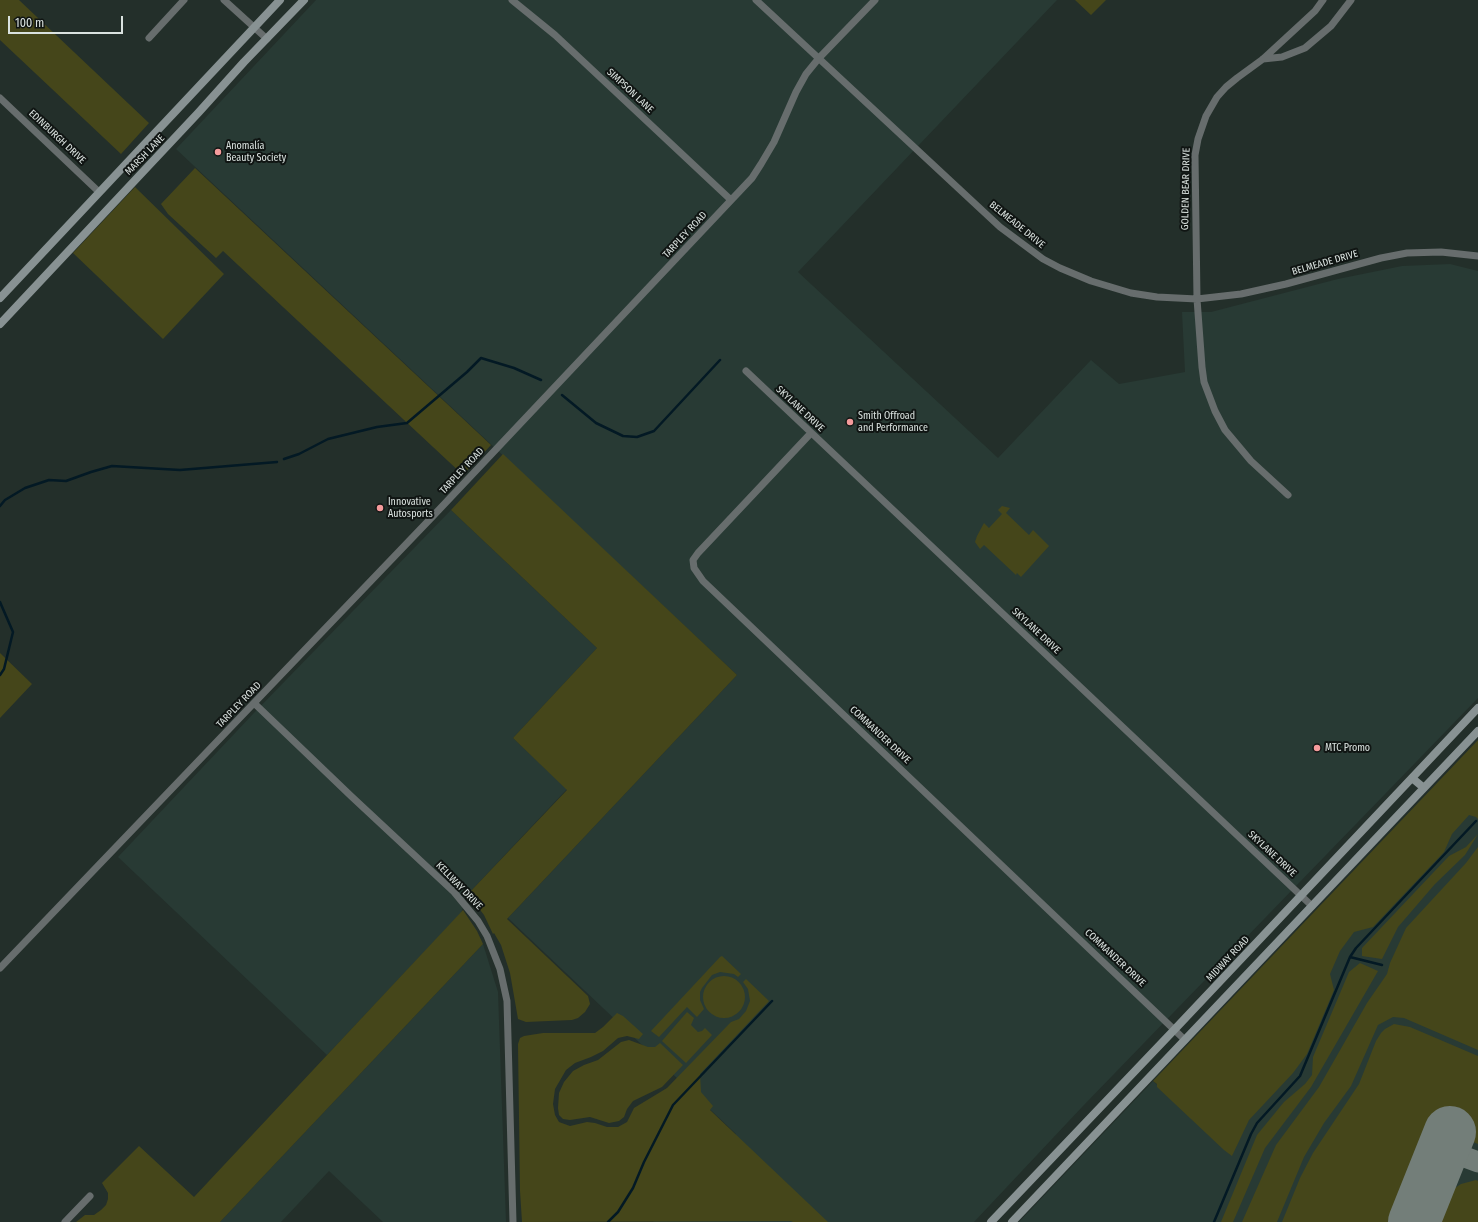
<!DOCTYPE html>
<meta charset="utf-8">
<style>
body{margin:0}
#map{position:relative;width:1478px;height:1222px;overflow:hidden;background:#232f2a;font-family:"Fira Sans Condensed",sans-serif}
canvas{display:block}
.scale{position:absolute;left:8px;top:16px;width:115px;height:18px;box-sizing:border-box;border:2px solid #dae2df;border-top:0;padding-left:5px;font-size:12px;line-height:14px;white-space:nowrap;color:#dae2df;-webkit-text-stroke:3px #101513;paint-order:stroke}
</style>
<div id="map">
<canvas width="1478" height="1222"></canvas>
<div class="scale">100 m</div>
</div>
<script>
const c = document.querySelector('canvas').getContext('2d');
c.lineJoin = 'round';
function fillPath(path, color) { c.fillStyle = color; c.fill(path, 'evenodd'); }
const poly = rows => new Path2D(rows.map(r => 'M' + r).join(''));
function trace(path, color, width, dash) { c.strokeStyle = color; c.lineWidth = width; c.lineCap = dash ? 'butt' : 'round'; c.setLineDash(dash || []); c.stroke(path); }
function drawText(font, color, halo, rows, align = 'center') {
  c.font = font + ' "Fira Sans Condensed",sans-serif'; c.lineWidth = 4; c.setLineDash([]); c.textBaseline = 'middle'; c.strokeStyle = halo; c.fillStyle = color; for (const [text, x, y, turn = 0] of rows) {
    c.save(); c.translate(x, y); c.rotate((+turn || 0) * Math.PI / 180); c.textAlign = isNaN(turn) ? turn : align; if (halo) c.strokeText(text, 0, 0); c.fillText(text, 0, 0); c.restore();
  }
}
fillPath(poly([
 [316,0,1057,0,798,272,998,458,1091,360,1119,384,1185,372,1182,312,1211,312,1338,279,1402,266,1450,264,1478,271,1478,698,1083,1106,974,1222,653,1222,736,1134,508,918,737,675,176,149],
 [451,510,597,648,513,738,567,789,468,894,461,913,327,1055,118,857,252,715],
 [1478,745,1478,1222,1019,1222,1153,1081,1233,1155,1214,1022],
 [483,944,498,992,506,1222,383,1222,329,1171,281,1222,220,1222]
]), '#283a34');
fillPath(poly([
 [0,0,19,0,149,123,121,154,0,40],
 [1075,0,1106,0,1091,15],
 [195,168,491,445,463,475,223,251,216,258,168,214,161,204],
 [135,187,224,274,163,339,73,253],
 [503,454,737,675,507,919,588,996,590,1004,585,1012,578,1018,572,1020,526,1022,518,1019,510,973,501,945,494,933,493,934,484,915,468,894,567,790,513,738,597,648,451,510],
 [1002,506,1010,508,1006,513,1029,535,1033,530,1049,546,1021,577,1017,573,1016,575,984,545,980,549,975,542,977,536,984,523,989,528,1002,514,998,510],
 [0,653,32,684,0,718],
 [1478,740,1478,819,1476,817,1469,815,1452,834,1444,852,1373,927,1354,932,1340,951,1330,974,1334,990,1307,1054,1293,1073,1249,1120,1232,1156,1224,1150,1157,1087,1157,1084,1153,1081],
 [1478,834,1465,855,1435,884,1398,927,1382,959,1362,956,1362,948,1449,856,1466,847],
 [1478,847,1478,1050,1404,1018,1393,1017,1378,1025,1351,1086,1324,1123,1304,1157,1277,1222,1242,1222,1276,1145,1319,1087,1367,1003,1387,974,1390,963,1406,928,1466,863],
 [463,910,477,931,483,944,220,1222,76,1222,85,1215,94,1215,101,1210,106,1205,108,1199,108,1193,102,1183,139,1146,194,1197],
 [722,956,741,974,738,977,734,974,720,972,712,975,702,988,700,992,700,1000,704,1009,697,1017,687,1007,659,1037,651,1031,720,957],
 [1360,963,1378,971,1311,1087,1265,1148,1233,1222,1221,1222,1257,1135,1284,1102,1305,1084,1312,1075,1313,1057,1349,972],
 '703 997a21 21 0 1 1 42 0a21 21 0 1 1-42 0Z',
 [746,979,769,1001,700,1074,701,1092,713,1106,710,1110,828,1222,793,1222,791,1221,522,1222,520,1191,518,1044,520,1038,524,1036,543,1033,595,1033,603,1027,617,1013,623,1016,643,1034,639,1039,627,1036,618,1038,603,1051,591,1057,575,1063,566,1070,555,1089,553,1104,555,1115,559,1122,570,1126,587,1122,595,1123,607,1127,618,1127,627,1122,634,1108,667,1088,731,1022,739,1019,746,1011,750,1001,748,989,743,982],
 [687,1012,694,1018,691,1025,698,1032,702,1031,705,1028,712,1035,686,1063,662,1041],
 [1394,1024,1410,1027,1478,1056,1478,1144,1435,1126,1394,1222,1282,1222,1300,1178,1313,1153,1359,1084,1376,1041,1381,1033,1385,1029],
 [629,1040,648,1047,655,1047,660,1043,683,1065,662,1087,633,1101,627,1109,624,1117,619,1121,609,1123,590,1117,570,1120,563,1119,559,1115,558,1108,559,1093,564,1082,573,1071,584,1065,598,1060,621,1042],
 [1476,1180,1478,1181,1478,1222,1433,1222,1445,1197,1452,1190,1461,1184]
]), '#45461a');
trace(poly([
 [562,395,596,423,623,436,637,437,654,431,720,360],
 [284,459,299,454,328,439,377,427,407,423,467,372,481,358,514,368,541,380],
 [0,506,5,500,25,488,49,480,66,481,91,472,112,466,180,470,277,462],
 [0,602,13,632,4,669,0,675],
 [1350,957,1382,965],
 [608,1222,618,1212,633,1188,644,1162,673,1105,772,1001],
 [1214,1222,1251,1134,1257,1123,1300,1076,1350,957,1356,948,1476,821]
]), '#031924', 2.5);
trace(poly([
 [1443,1149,1478,1162]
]), '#737e79', 21);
trace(poly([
 [1414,1222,1450,1132]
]), '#737e79', 52);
trace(poly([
 [224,0,267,39],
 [512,0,555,35,731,200],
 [756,0,1000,227,1043,259,1060,268,1091,281,1131,293,1157,297,1197,299,1241,294,1286,284,1381,258,1407,253,1441,252,1478,256],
 [149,38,184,0],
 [1263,59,1282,57,1305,48,1331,26,1351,0],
 [0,98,99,192],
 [746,371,1312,906],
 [811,433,698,553,693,560,694,568,703,581,1185,1040],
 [1288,495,1251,461,1225,430,1215,411,1204,382,1202,367,1197,299,1195,155,1198,139,1206,116,1217,97,1226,87,1237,78,1263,59,1315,11,1323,0],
 [254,703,351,796,454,892,478,921,487,936,500,969,507,1001,513,1222],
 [0,968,434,515,752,178,761,164,774,142,796,92,806,74,819,58,875,0],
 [65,1222,90,1196]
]), '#676d6d', 7);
trace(poly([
 [0,298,280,0],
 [0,324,199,112,244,62,304,0],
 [1412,778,1424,788],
 [991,1222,1175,1029,1478,708],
 [1012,1222,1478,731]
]), '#889293', 8);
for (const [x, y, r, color] of [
 [218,152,4,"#f59b9c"],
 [850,422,4,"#f59b9c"],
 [380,508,4,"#f59b9c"],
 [1317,748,4,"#f59b9c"]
]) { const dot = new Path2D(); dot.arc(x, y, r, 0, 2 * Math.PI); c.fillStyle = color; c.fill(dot); trace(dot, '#101513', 1.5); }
drawText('10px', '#dae2df', '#101513', [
 ["SIMPSON LANE",630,91,43],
 ["EDINBURGH DRIVE",57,137,43],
 ["MARSH LANE",145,155,-46],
 ["GOLDEN BEAR DRIVE",1186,189,-89],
 ["BELMEADE DRIVE",1017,225,39],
 ["TARPLEY ROAD",685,235,-47],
 ["BELMEADE DRIVE",1325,263,-16],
 ["SKYLANE DRIVE",800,409,43],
 ["TARPLEY ROAD",462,471,-47],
 ["SKYLANE DRIVE",1036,631,43],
 ["TARPLEY ROAD",239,705,-46],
 ["COMMANDER DRIVE",880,735,43],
 ["SKYLANE DRIVE",1272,854,43],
 ["KELLWAY DRIVE",459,886,46],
 ["COMMANDER DRIVE",1115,958,43],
 ["MIDWAY ROAD",1228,959,-47]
]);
drawText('10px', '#dae2df', '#101513', [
 ["Anomalía",226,146],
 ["Beauty Society",226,158],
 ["Smith Offroad",858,416],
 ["and Performance",858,428],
 ["Innovative",388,502],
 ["Autosports",388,514],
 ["MTC Promo",1325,748]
], 'left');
</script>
